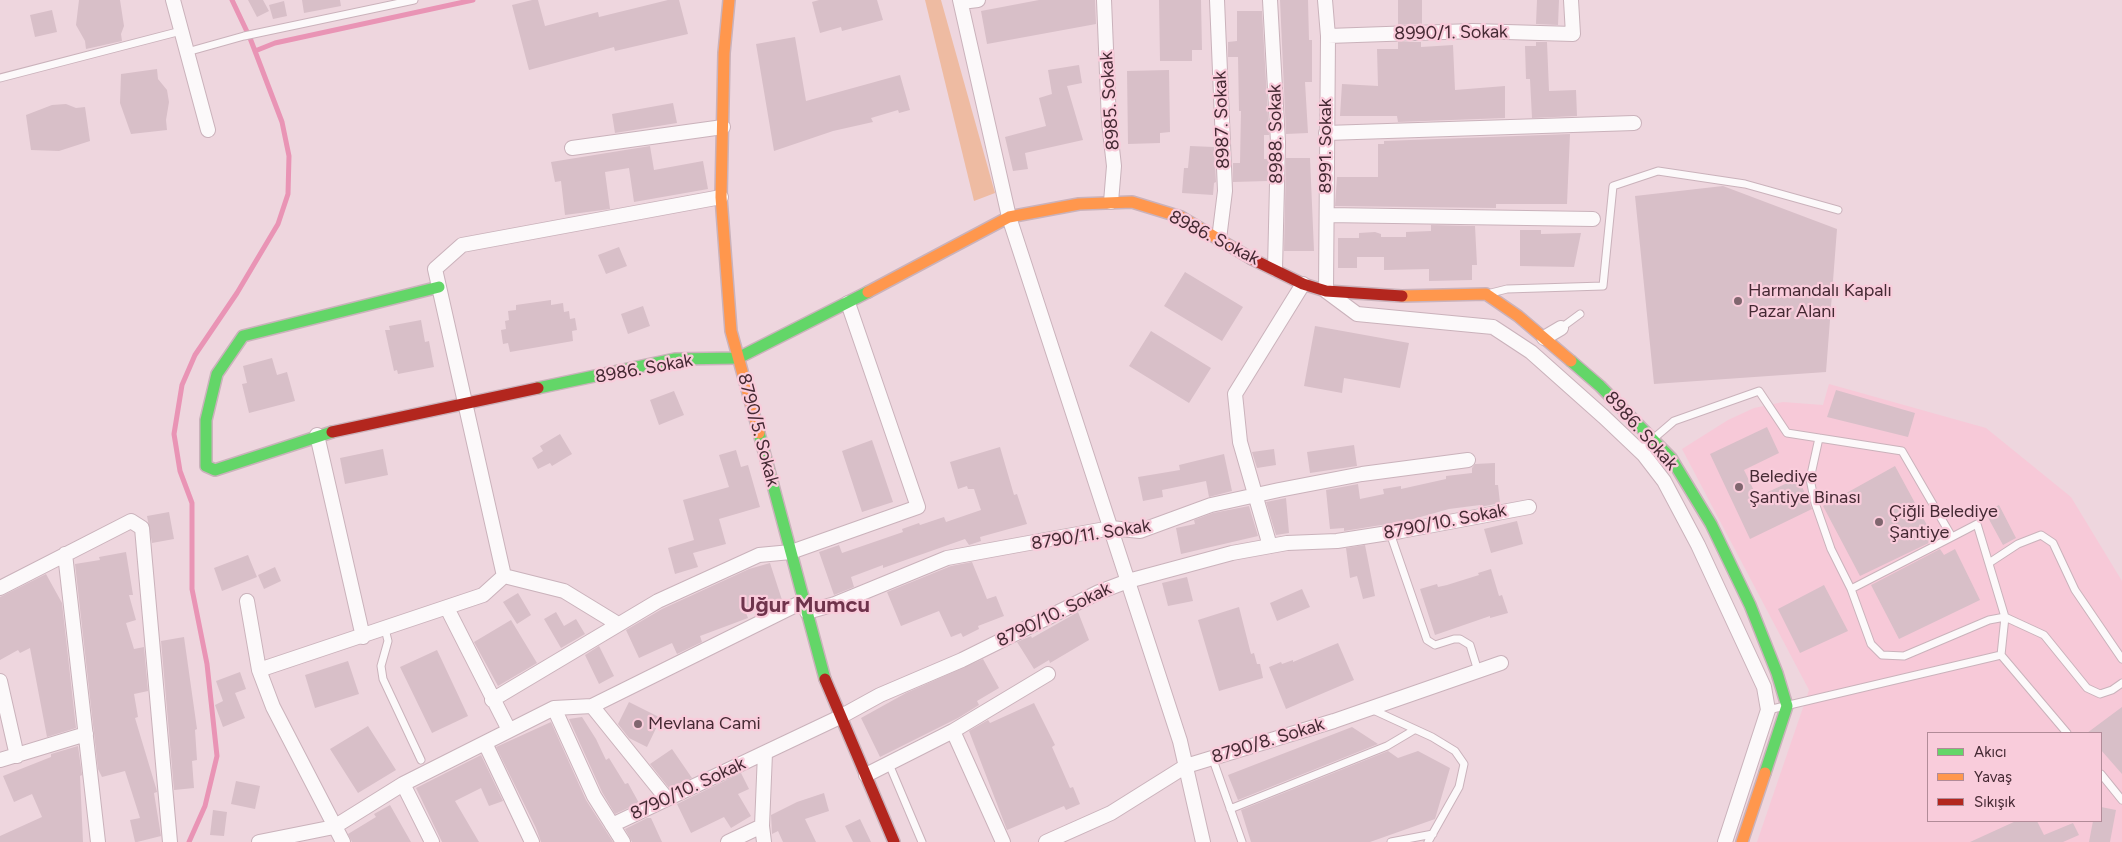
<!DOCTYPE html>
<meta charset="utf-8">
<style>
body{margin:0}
#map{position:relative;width:2122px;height:842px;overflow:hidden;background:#eed6de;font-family:Figtree,sans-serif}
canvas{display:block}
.legend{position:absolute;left:1927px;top:732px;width:175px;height:90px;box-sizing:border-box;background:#f9ccdb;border:1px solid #b18b98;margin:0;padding:6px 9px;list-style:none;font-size:15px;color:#452933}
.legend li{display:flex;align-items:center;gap:10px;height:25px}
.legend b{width:25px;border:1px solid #b18b98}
</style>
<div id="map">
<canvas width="2122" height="842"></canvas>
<ul class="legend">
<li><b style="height:6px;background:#63d668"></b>Akıcı</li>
<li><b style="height:6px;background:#ff974d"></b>Yavaş</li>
<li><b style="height:6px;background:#b3261e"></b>Sıkışık</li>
</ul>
</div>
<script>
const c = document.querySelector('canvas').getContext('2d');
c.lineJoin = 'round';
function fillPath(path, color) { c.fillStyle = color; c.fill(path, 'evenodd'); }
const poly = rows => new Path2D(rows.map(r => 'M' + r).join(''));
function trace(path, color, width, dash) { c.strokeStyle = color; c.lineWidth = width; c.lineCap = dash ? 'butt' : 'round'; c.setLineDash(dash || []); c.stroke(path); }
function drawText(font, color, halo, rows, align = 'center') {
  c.font = font + ' Figtree,sans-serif'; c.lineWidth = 4.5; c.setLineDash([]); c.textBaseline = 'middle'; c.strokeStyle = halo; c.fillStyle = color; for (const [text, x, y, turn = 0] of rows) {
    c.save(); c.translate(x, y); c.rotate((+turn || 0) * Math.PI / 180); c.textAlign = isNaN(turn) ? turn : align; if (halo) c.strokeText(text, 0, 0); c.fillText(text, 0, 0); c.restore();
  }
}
fillPath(poly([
 [1829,384,1986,428,2071,497,2122,581,2122,842,1757,842,1809,690,1682,449,1728,420,1754,408,1783,402,1823,405],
 [1928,733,2101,733,2101,821,1928,821]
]), '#f7c9d8');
fillPath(poly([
 [925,0,941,0,995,193,974,201]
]), '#eebba2');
trace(poly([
 [255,51,275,43,473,0],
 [189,842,205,806,217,756,207,664,192,589,192,503,180,471,174,434,182,385,195,355,237,293,278,224,288,194,289,156,282,122,250,38,232,0]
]), '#e994b5', 5);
fillPath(poly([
 [79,0,120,0,124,26,121,34,122,41,86,49,85,41,76,25],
 [248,0,263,0,269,11,257,17],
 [302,0,340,0,341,6,304,13],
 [532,0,538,0,545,26,598,12,599,17,668,0,679,0,688,34,615,51,614,47,529,70,512,5],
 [819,0,877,0,883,20,842,31,841,27,820,33,812,2],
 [1039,0,1095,0,1096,24,987,44,981,11],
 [1159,0,1201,0,1202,50,1192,50,1192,61,1160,61],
 [1280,0,1308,0,1309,40,1312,40,1312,82,1305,82,1308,133,1286,134],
 [1398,0,1422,0,1422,24,1398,25],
 [1537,0,1559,0,1558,25,1536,24],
 [284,1,287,16,273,19,269,5],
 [52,10,57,32,35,37,30,15],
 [1237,11,1262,11,1269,135,1264,135,1264,159,1269,159,1268,181,1233,182,1233,163,1240,163,1241,111,1239,111,1238,57,1228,57,1228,42,1237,41],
 [795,37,806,101,900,75,910,110,899,113,898,110,871,118,873,122,833,131,774,151,756,44],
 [1398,42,1421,42,1421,47,1453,45,1455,90,1505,86,1505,118,1398,122,1397,116,1340,116,1342,84,1378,86,1377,49,1398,49],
 [1536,42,1547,42,1549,91,1576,90,1577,116,1532,118,1530,79,1526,79,1525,46,1536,46],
 [1079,65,1082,83,1067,86,1083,140,1025,153,1028,169,1013,171,1005,137,1046,126,1039,98,1052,94,1048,70],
 [157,69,158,79,167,90,169,102,166,120,167,130,131,134,120,103,121,74],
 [1169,70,1170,132,1160,133,1160,143,1128,144,1127,71],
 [673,103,677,123,615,133,612,114],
 [66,104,76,108,85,107,90,141,59,151,31,150,26,115,52,105],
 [1570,134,1567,204,1496,204,1496,208,1335,206,1337,177,1378,177,1378,144,1384,144,1384,141],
 [650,146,654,170,703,161,708,189,634,202,629,168,605,172,610,209,565,215,561,181,555,182,551,162],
 [1190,146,1214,147,1216,182,1214,183,1213,195,1182,193,1184,168,1188,168],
 [1286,158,1310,158,1314,251,1284,251],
 [1723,186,1837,229,1826,372,1654,384,1635,196],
 [1431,225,1475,226,1477,265,1472,265,1472,280,1429,281,1429,269,1384,270,1384,257,1357,257,1357,268,1338,268,1338,238,1359,238,1359,233,1375,232,1381,234,1381,237,1406,237,1406,232,1431,231],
 [1520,230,1541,230,1541,234,1581,233,1574,267,1520,266],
 [619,247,627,266,606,274,598,255],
 [1185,272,1243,307,1222,341,1164,306],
 [551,300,551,305,563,303,564,312,569,311,570,319,575,318,577,330,572,331,573,341,510,352,508,343,503,344,501,330,506,329,505,321,509,320,508,311,516,310,516,305],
 [643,306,650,326,628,334,621,314],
 [421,320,425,342,429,341,434,367,398,374,397,370,394,371,385,330,390,330,389,326],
 [1315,326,1409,343,1400,388,1344,378,1342,393,1304,386],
 [1151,331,1211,368,1189,403,1129,366],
 [272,358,277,375,287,372,295,401,249,413,242,384,247,383,243,366],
 [1836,390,1915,413,1908,437,1827,417],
 [674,391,684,415,659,425,650,400],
 [1767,427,1779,453,1744,470,1757,497,1798,478,1812,509,1750,539,1710,454],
 [560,434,572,454,552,466,550,463,538,469,532,458,543,451,540,446],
 [872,440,893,502,862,512,842,451],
 [1354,445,1357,466,1310,473,1307,452],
 [1000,447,1014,495,1017,494,1027,524,980,537,981,541,969,545,965,539,883,568,883,565,851,577,854,587,834,595,819,552,839,545,842,553,903,532,902,529,919,523,920,525,944,517,946,522,981,510,974,489,968,489,967,486,958,489,950,462],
 [383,449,388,475,345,484,340,458],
 [1274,449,1276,465,1257,468,1252,452],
 [736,450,741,467,748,465,760,507,719,519,726,544,693,553,698,567,675,574,668,548,694,540,683,500,729,487,719,455],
 [1224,454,1232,491,1209,497,1206,481,1162,490,1163,497,1143,501,1138,477,1180,470,1179,465],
 [1495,463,1495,485,1498,485,1500,503,1480,507,1480,505,1449,509,1406,521,1344,531,1344,528,1330,529,1326,490,1358,484,1360,499,1384,494,1383,489,1401,486,1401,489,1446,479,1446,476,1472,473,1472,468,1475,464],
 [1895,466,1935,540,1860,576,1823,506],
 [1286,498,1289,533,1276,535,1266,502],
 [1999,505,2016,538,2003,545,1985,512],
 [1249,506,1258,536,1181,554,1176,528,1195,524,1194,520,1213,513],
 [169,512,174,539,152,543,147,516],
 [1517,521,1523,544,1491,553,1484,529],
 [1365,545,1375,596,1363,599,1357,576,1350,578,1346,548],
 [1940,549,1944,555,1955,549,1980,600,1899,639,1871,585],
 [126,552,133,595,129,595,136,620,126,623,134,649,144,647,148,691,134,694,138,717,135,718,156,788,157,792,154,793,161,836,137,842,135,842,130,820,140,818,125,771,102,777,98,769,75,564,100,560,99,557],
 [248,555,257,577,222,591,214,568],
 [972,562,987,599,996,596,1004,616,978,626,979,629,963,637,961,633,951,637,939,611,901,626,887,592,951,566],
 [770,563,782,600,746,613,748,618,700,636,702,642,677,654,672,643,639,658,626,630,662,609,749,569],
 [275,567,281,581,264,589,258,575],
 [1491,569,1499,596,1502,595,1508,613,1490,618,1490,616,1435,635,1420,589,1437,584,1438,587,1447,585,1479,575,1478,573],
 [46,574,62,603,76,728,47,737,30,648,20,653,18,650,0,660,0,597],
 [1187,577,1193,601,1168,606,1162,583],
 [1824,585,1848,631,1800,653,1778,609],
 [1302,589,1310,607,1277,621,1270,603],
 [518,593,531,615,517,624,503,602],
 [1239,607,1251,654,1254,653,1257,664,1260,664,1263,678,1219,691,1198,620],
 [556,612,564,626,576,619,585,634,561,648,544,619],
 [1078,612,1089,640,1050,663,1049,660,1034,669,1017,642,1031,636,1032,638],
 [511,620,537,663,498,686,474,642],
 [184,637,197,729,195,730,197,760,192,761,194,788,174,790,161,641],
 [1338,643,1354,680,1286,709,1269,667,1281,662,1282,664,1293,660,1293,662],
 [599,646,614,676,599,684,585,655],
 [437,650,468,716,432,733,400,667],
 [983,659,999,688,977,701,979,705,958,718,880,757,861,718,906,693],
 [348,661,359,694,315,708,305,675],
 [240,672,246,689,235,693,245,718,223,727,215,705,223,701,216,681],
 [629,702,661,718,647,747,629,738,618,724],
 [1034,703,1055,745,1052,747,1070,788,1073,787,1080,804,1066,810,1064,806,1007,830,969,731,988,720,990,723],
 [2122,707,2122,774,2101,750,2101,733,2087,733],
 [582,717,596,739,606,760,609,758,625,784,628,783,639,803,615,814,602,792,569,719],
 [551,722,586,800,613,842,541,842,536,828,496,747],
 [368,726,396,770,358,793,330,749],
 [1352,727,1378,744,1238,800,1228,775],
 [78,746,82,775,80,776,83,842,0,842,0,836,42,817,32,794,14,802,3,776,51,757,51,754],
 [672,749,692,778,669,788,650,764],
 [1388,751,1398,758,1418,751,1450,768,1435,819,1370,842,1251,842,1241,810],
 [481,755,503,801,489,806,481,788,455,801,479,842,442,842,416,788],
 [741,773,749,789,738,794,751,816,731,828,724,817,691,833,677,804],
 [236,781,260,786,255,809,231,804],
 [824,793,829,811,805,819,816,842,783,842,778,831,772,834,771,815,797,802],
 [390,805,411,842,352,842,348,834,376,817,374,814],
 [2101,807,2116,810,2110,842,2089,842,2093,821,2101,821],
 [213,810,227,812,224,836,210,835],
 [647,818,651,818,662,842,632,842,625,829],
 [860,819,871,842,853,842,845,826],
 [2016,821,2037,821,2044,835,2073,823,2079,835,2063,842,1970,842]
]), '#d8bfc8');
const lane = poly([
 [187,52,244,36,414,0],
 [0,78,181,31],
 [1491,293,1507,289,1603,286,1613,186,1658,171,1745,184,1838,210],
 [1561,328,1580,314],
 [1819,438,1810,479,1815,503,1831,549,1851,589,1871,644,1882,655,1904,656,1989,620,2005,617,2044,635,2087,688,2100,694,2112,690,2122,683],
 [1639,451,1674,421,1759,391,1787,433,1902,451,1952,537,1977,524,2005,617,2001,655,2067,733],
 [1390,533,1427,640,1435,645,1454,639,1460,639,1470,645,1478,671],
 [1989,563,2018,544,2041,535,2053,543,2075,590,2122,659],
 [1851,589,1952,537],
 [385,629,388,641,381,666,383,679,421,760],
 [1371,709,1432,737,1455,751,1464,764,1459,787,1428,842],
 [1768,710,2001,655],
 [1212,757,1242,842],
 [889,764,922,842],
 [2101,774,2122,800],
 [1230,809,1387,746,1414,730],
 [1391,842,1433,834]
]);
const street = poly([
 [173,0,208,130],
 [960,0,1009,217,1180,741,1203,842],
 [1104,0,1109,122,1114,166,1111,202],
 [1217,0,1225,191,1219,239],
 [1270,0,1278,142,1275,269],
 [1325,0,1328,36,1326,291,1357,314,1493,327,1531,352,1604,417,1644,455,1664,481,1698,545,1764,687,1768,710,1725,842],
 [961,2,978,0],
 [1328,36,1473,31,1573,34,1571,0],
 [1326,133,1634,123],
 [572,148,723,127],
 [1327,215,1593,219],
 [1544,338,1561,328],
 [317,435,363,637],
 [1270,546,1240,442,1235,394,1303,284],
 [65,554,98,842],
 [0,588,131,521,142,528,170,842],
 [247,601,259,670,273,707,343,842],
 [447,608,509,730],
 [807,612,835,604,947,558,1111,528,1140,531,1211,505,1279,490,1362,474,1468,460],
 [618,624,564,591,504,576,435,269,462,245,721,197],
 [259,670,483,595,504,576],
 [0,681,17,756],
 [492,700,658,601,759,555,791,552,918,507,848,303],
 [592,706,804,601],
 [554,708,594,796,623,842],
 [953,731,1003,842],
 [485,743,532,842],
 [0,760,86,734],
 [866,775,953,731,1048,674],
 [403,784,432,842],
 [612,825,840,717,880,695,962,660,1099,592,1128,581,1232,553,1287,543,1337,541,1401,531,1529,507],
 [259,842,334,827,403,784,554,708,592,706,667,799],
 [728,842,762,826],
 [764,842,762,826,765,753],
 [1046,842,1111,813,1186,766,1334,721,1501,663]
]);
const fast = poly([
 [1571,361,1600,386,1671,458,1711,524,1750,605,1777,673,1787,706,1765,773],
 [538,388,675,359,738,358,868,292],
 [332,432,215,470,206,466,206,420,217,374,243,336,439,287],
 [759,433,825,679]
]);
const slow = poly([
 [729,0,724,53,721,197,731,331,759,433],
 [868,292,1009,217,1079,204,1132,202,1181,217,1252,259],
 [1402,296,1486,294,1518,316,1571,361],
 [1742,842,1765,773]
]);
const jam = poly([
 [1252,259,1303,284,1326,291,1402,296],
 [332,432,538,388],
 [825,679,894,842]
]);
trace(lane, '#cab2bb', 9);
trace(street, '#cab2bb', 16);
trace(fast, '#cab2bb', 14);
trace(slow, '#cab2bb', 14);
trace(jam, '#cab2bb', 14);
trace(lane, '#fcf9fa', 7);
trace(street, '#fcf9fa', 14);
trace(fast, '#63d668', 11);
trace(slow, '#ff974d', 11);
trace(jam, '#b3261e', 11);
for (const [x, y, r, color] of [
 [1738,301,5,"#80666f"],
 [1739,487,5,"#80666f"],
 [1879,522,5,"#80666f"],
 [638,724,5,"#80666f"]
]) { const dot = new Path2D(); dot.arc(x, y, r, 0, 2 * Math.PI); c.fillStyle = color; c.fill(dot); trace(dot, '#f9ccdb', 2); }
drawText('18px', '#452933', '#f9ccdb', [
 ["8990/1. Sokak",1451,33,-1],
 ["8985. Sokak",1110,101,-94],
 ["8987. Sokak",1222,120,-92],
 ["8988. Sokak",1276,134,-91],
 ["8991. Sokak",1326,146,-90],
 ["8986. Sokak",1214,238,27],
 ["8986. Sokak",644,369,-10],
 ["8790/5. Sokak",758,430,75],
 ["8986. Sokak",1641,431,48],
 ["8790/10. Sokak",1445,522,-11],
 ["8790/11. Sokak",1091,535,-9],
 ["8790/10. Sokak",1054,615,-26],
 ["8790/8. Sokak",1268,741,-17],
 ["8790/10. Sokak",688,789,-25]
]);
drawText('18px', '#452933', '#f9ccdb', [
 ["Harmandalı Kapalı",1748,291],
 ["Pazar Alanı",1748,312],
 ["Belediye",1749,477],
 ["Şantiye Binası",1749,498],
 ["Çiğli Belediye",1889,512],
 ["Şantiye",1889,533],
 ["Mevlana Cami",648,724]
], 'left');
drawText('bold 22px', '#6f334c', '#f9ccdb', [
 ["Uğur Mumcu",805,606]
]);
</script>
